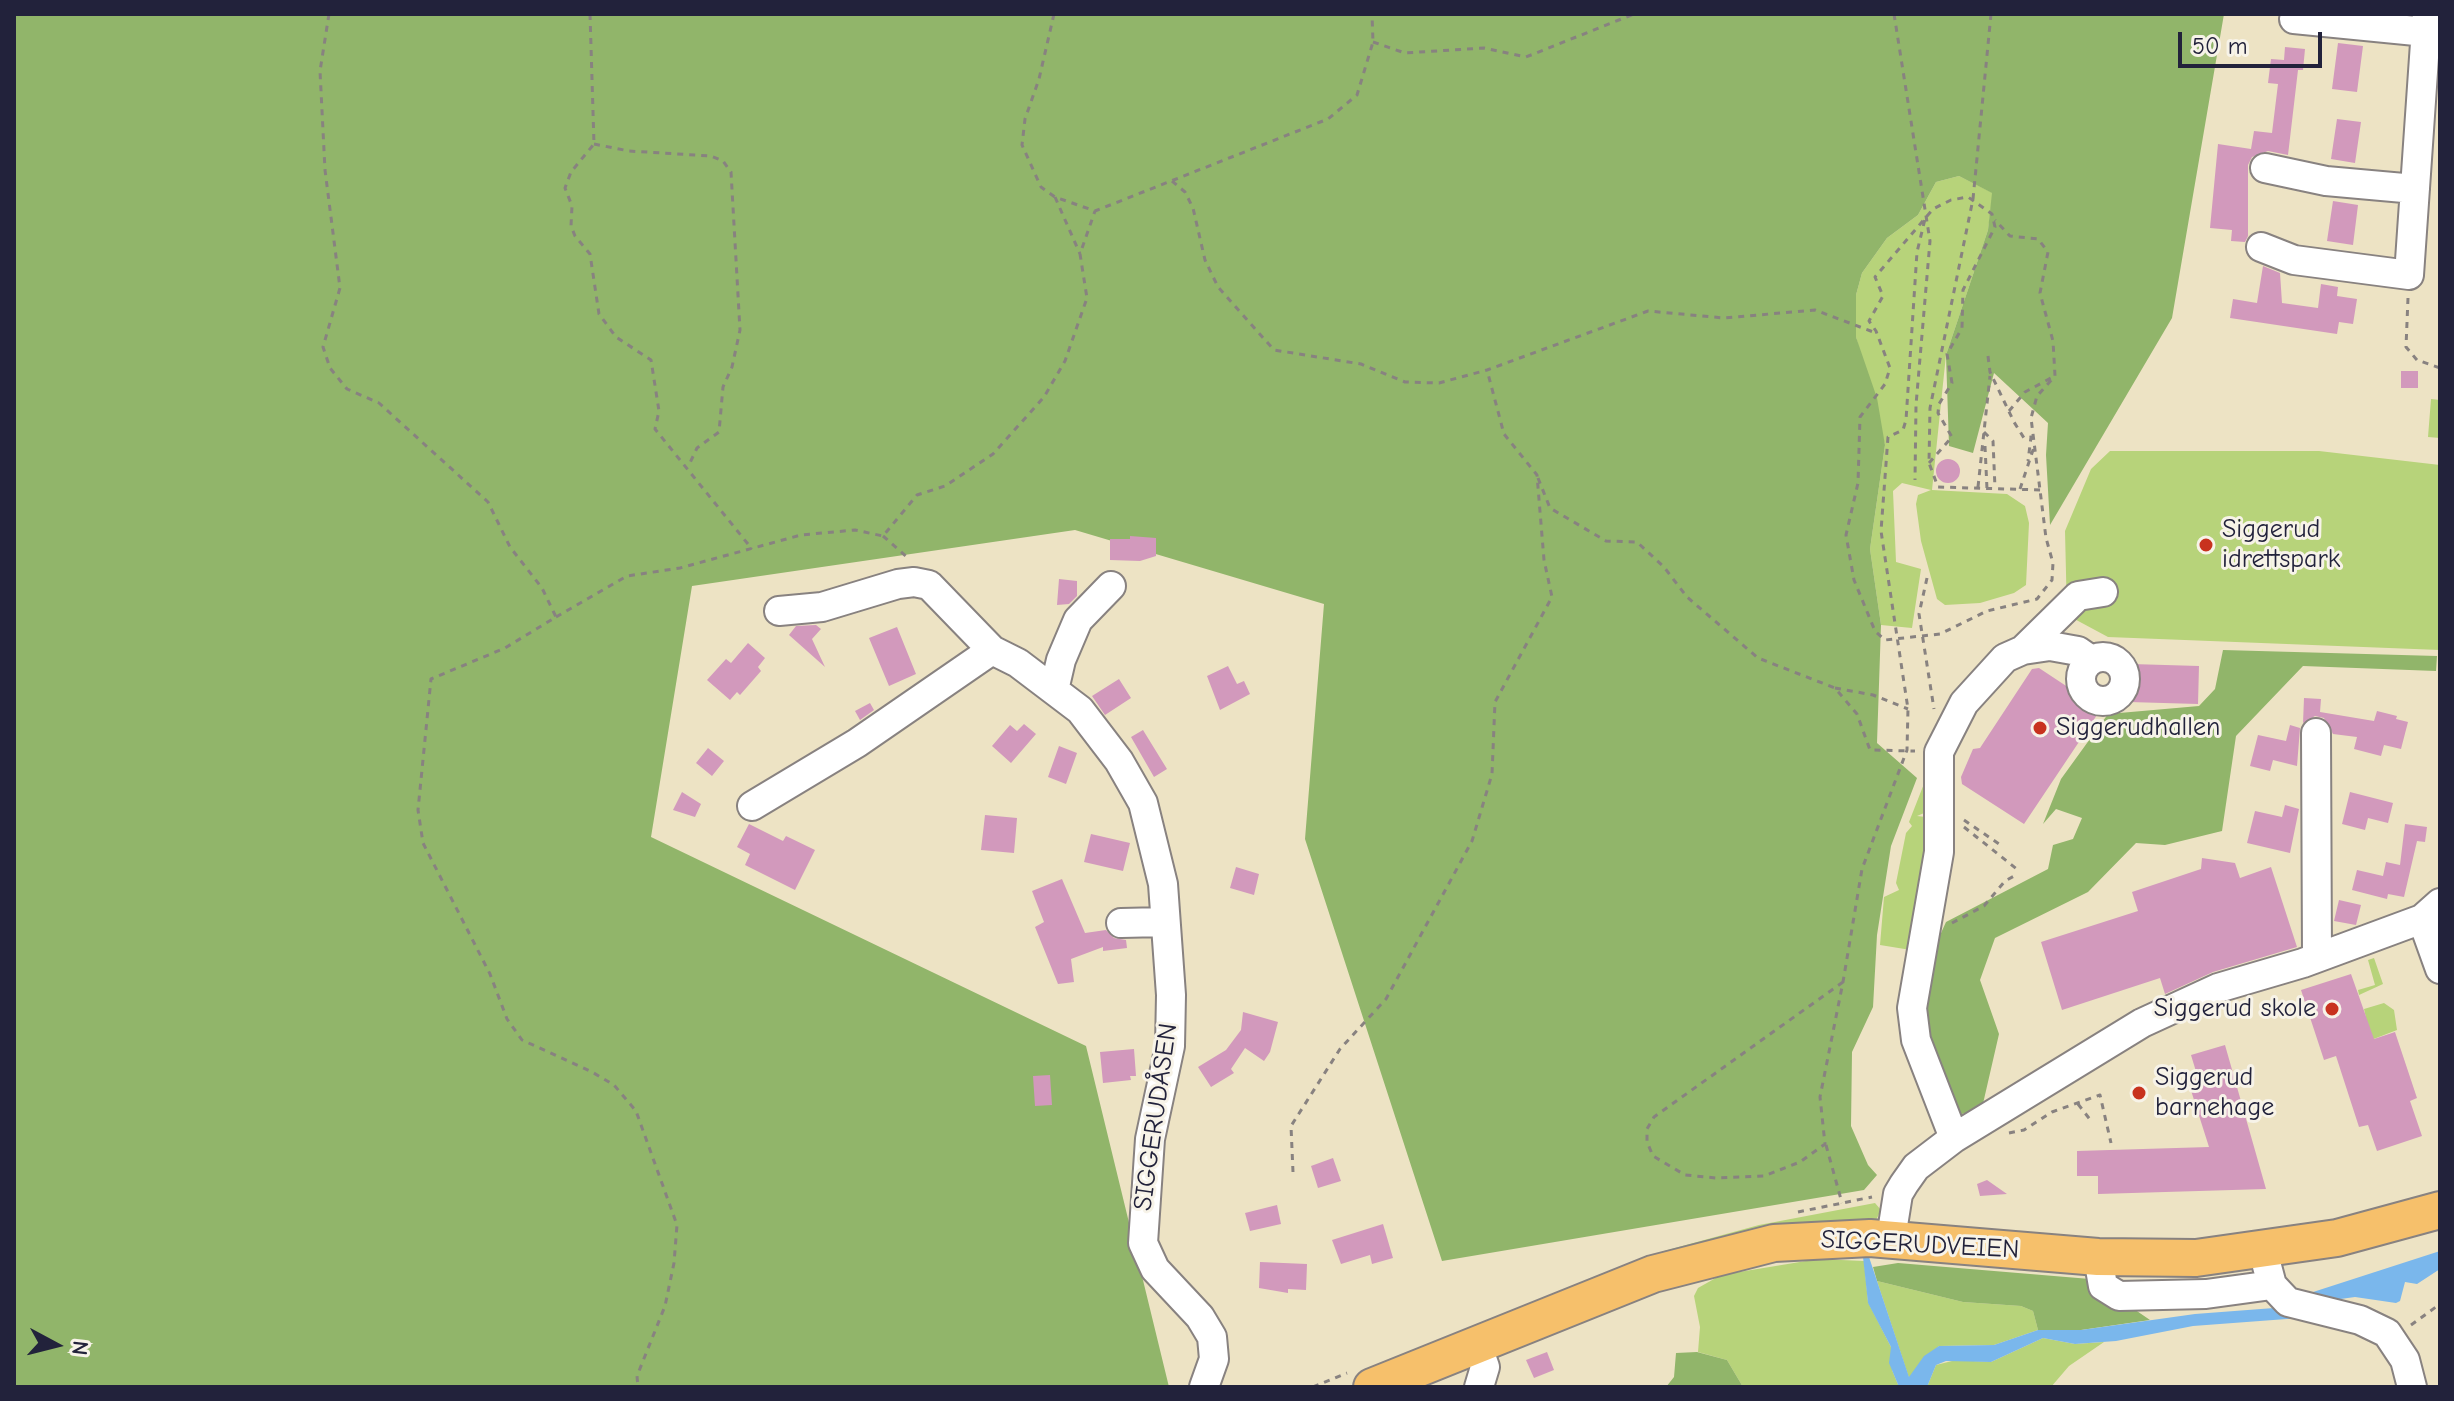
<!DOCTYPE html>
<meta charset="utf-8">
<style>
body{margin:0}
#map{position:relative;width:2454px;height:1401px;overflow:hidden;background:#ede3c4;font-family:"Comic Neue",sans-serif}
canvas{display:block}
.frame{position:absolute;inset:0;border:16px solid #22223b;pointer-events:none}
.north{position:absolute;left:16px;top:1305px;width:80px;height:80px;-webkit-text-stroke:6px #f7f3e8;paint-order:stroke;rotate:97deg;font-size:22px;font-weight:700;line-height:32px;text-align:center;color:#22223b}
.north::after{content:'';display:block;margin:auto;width:28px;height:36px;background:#22223b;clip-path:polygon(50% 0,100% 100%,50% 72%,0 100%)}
.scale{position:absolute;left:2178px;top:32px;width:144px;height:36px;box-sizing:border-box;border:4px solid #22223b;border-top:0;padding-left:10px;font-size:24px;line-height:28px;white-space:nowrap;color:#22223b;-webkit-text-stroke:6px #f7f3e8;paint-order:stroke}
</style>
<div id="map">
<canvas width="2454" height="1401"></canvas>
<div class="frame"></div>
<div class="north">N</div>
<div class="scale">50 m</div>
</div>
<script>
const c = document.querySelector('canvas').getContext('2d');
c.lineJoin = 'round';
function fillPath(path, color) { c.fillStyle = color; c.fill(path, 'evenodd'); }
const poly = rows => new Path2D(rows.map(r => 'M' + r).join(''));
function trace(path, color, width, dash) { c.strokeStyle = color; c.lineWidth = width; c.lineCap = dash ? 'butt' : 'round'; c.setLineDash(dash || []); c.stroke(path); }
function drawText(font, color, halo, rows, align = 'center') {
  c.font = font + ' "Comic Neue",sans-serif'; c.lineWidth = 6; c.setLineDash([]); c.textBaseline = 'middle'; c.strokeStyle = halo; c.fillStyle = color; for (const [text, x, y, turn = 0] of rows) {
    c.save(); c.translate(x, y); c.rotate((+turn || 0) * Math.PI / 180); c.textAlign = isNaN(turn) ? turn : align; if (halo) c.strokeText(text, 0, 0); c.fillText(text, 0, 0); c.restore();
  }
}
fillPath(poly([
 [1959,176,1993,193,1988,230,1946,355,1932,490,2007,494,2025,506,2029,523,2026,585,2014,593,1980,603,1945,605,1937,599,1921,541,1916,504,1918,495,1931,490,1902,483,1893,491,1896,562,1921,569,1912,628,1881,625,1870,549,1885,445,1856,337,1856,295,1862,273,1887,238,1918,215,1936,182],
 [2431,399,2440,400,2440,438,2428,437],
 [2110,451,2319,451,2440,465,2440,650,2108,637,2067,615,2065,531,2091,469],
 [1929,771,1929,811,1917,816,1926,817,1929,840,1917,951,1880,945,1884,897,1899,890,1896,883,1906,833,1912,826,1909,822],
 [2374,958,2383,984,2359,995,2358,990,2375,985,2368,960],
 [2384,1003,2394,1010,2397,1030,2371,1040,2364,1009],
 [1875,1203,1881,1210,1874,1224,1468,1337,1465,1330,1664,1251,1759,1225],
 [1818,1259,1864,1261,1868,1302,1891,1347,1892,1370,1899,1387,1743,1387,1727,1360,1698,1352,1700,1327,1694,1296,1698,1288,1721,1275],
 [1877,1281,1963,1302,2021,1306,2033,1311,2038,1330,1994,1345,1939,1346,1909,1378],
 [2043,1338,2075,1344,2104,1342,2069,1366,2051,1387,1927,1387,1936,1365,1956,1360,1991,1362]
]), '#b7d37a');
fillPath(poly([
 [14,14,2224,14,2172,318,2050,525,2046,455,2048,423,1994,373,1973,453,1949,446,1946,355,1988,230,1992,193,1959,176,1936,182,1918,215,1887,238,1862,273,1856,295,1856,337,1877,398,1885,445,1870,549,1881,625,1877,743,1917,778,1891,846,1877,935,1873,1007,1852,1052,1851,1126,1868,1165,1877,1175,1864,1190,1442,1261,1305,839,1324,604,1075,530,692,586,651,837,1086,1046,1169,1387,14,1387],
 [2223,650,2437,656,2436,671,2303,666,2236,736,2222,831,2165,845,2136,843,2088,892,1995,938,1980,980,1999,1034,1982,1108,1952,1117,1922,1035,1928,962,1946,922,2048,869,2053,845,2073,839,2082,818,2056,809,2043,824,2061,779,2108,714,2199,706,2215,689],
 [1898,1263,2090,1279,2150,1320,2081,1330,2038,1330,2033,1311,2021,1306,1963,1302,1877,1281,1873,1267],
 [1697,1352,1727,1360,1743,1387,1666,1387,1674,1377,1676,1353]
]), '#91b56a');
fillPath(poly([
 [2440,1251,2440,1269,2417,1284,2405,1282,2400,1301,2396,1303,2355,1297,2326,1301,2310,1293],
 [1868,1254,1909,1377,1924,1356,1939,1346,1994,1345,2038,1330,2081,1330,2195,1314,2274,1308,2300,1318,2193,1326,2116,1341,2075,1344,2043,1338,1991,1362,1946,1361,1936,1365,1927,1387,1899,1387,1889,1363,1891,1347,1868,1303,1863,1257]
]), '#7ab7ec');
fillPath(poly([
 [2338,43,2363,46,2357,92,2332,89],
 [2285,47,2305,49,2303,70,2298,70,2288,155,2268,151,2252,157,2248,165,2248,236,2245,242,2231,241,2232,230,2210,228,2218,144,2251,149,2254,131,2272,133,2278,84,2268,83,2271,59,2284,60],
 [2337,119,2361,122,2355,163,2331,159],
 [2333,201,2358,205,2353,245,2327,241],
 [2263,266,2280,273,2282,303,2318,308,2321,284,2338,287,2337,296,2357,299,2353,324,2339,322,2337,334,2230,318,2233,299,2257,303],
 [2401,371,2418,371,2418,388,2401,388],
 '1936 471a12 12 0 1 1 24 0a12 12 0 1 1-24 0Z',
 [1130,536,1156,538,1156,556,1140,561,1110,560,1110,539,1130,539],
 [1059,579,1077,581,1077,596,1069,604,1057,605],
 [816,625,821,629,812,639,825,667,789,635,796,626],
 [897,627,916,674,889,686,869,638],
 [748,643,765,658,758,667,761,671,740,695,737,692,730,700,707,680,726,659,731,663],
 [2131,664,2199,666,2198,704,2129,702],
 [1228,666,1237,684,1244,681,1250,694,1220,710,1207,676],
 [2039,668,2101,709,2024,824,1962,784,1961,777,1973,749,1980,748,2032,669],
 [1119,679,1131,698,1105,715,1092,696],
 [2304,698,2321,699,2320,712,2374,721,2377,711,2397,716,2396,719,2408,722,2401,749,2384,745,2381,756,2354,749,2357,737,2333,734,2324,718,2315,716,2303,723],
 [870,703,874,710,860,720,855,711],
 [1024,724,1036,734,1011,763,992,746,1010,725,1017,731],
 [2290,725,2300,728,2297,766,2273,760,2270,771,2250,766,2258,735,2286,741],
 [1143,730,1167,769,1154,777,1131,737],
 [1059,746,1077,753,1066,784,1048,777],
 [708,748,724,761,712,776,696,763],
 [682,792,701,804,695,817,673,810],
 [2350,792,2393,803,2388,823,2368,818,2365,830,2342,824],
 [2285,805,2299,809,2290,853,2247,843,2255,811,2282,817],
 [985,815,1017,818,1014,853,981,850],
 [749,824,783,841,786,836,815,850,795,890,745,865,750,854,737,847],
 [2405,824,2427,827,2425,842,2417,841,2404,897,2388,894,2387,899,2352,890,2357,870,2383,876,2386,862,2400,865],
 [1091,834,1130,843,1123,871,1084,862],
 [2202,858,2235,863,2240,878,2271,867,2297,947,2213,972,2165,994,2160,978,2062,1010,2041,942,2138,911,2132,892,2201,869],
 [1236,867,1259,874,1254,895,1230,888],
 [1062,879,1085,933,1106,930,1114,938,1126,940,1127,948,1103,951,1103,947,1071,959,1074,982,1058,984,1035,927,1044,922,1032,891],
 [2339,900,2361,905,2356,925,2334,921],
 [2351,974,2374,1039,2395,1032,2417,1098,2410,1101,2422,1136,2377,1151,2368,1125,2359,1127,2336,1056,2324,1060,2301,990],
 [1243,1012,1278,1022,1270,1052,1264,1061,1245,1048,1231,1069,1234,1073,1211,1087,1198,1067,1226,1050,1241,1030],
 [2225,1045,2266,1189,2098,1194,2098,1176,2077,1176,2077,1151,2209,1147,2188,1081,2198,1078,2191,1055],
 [1134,1049,1136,1076,1130,1076,1131,1080,1103,1083,1100,1052],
 [1050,1075,1052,1105,1035,1106,1033,1076],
 [1333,1158,1341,1181,1318,1188,1311,1166],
 [1987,1180,2007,1194,1980,1196,1977,1184],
 [1277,1205,1281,1224,1250,1231,1245,1213],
 [1383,1224,1393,1258,1372,1264,1370,1255,1341,1264,1332,1240],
 [1260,1262,1307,1264,1306,1290,1288,1289,1288,1293,1259,1288],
 [1547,1352,1554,1370,1534,1378,1526,1360]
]), '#d299bc');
const minor = poly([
 [2294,19,2426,32],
 [2265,168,2326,181,2415,189],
 [2261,247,2294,260,2409,275,2427,14],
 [779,611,822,607,898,584,914,582,929,585,992,650,1018,663,1080,710,1119,761,1143,803,1163,884,1171,995,1170,1046,1150,1139,1143,1243,1155,1269,1200,1317,1212,1337,1214,1359,1204,1387],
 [2023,650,2078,596,2103,592],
 '2081 679a22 22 0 1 1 44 0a22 22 0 1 1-44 0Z',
 [1054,690,1061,660,1078,620,1111,586],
 [2316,733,2317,957],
 [752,806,857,743,992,650],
 [2422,919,2440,969],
 [1121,923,1164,922],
 [1954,1138,2142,1023,2218,988,2303,963,2422,919,2440,903],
 [1891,1238,1898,1194,1904,1184,1916,1167,1954,1138,1916,1040,1912,1008,1939,852,1939,752,1964,703,2005,658,2023,650,2050,646,2078,651,2091,660],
 [2263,1251,2272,1285,2288,1302,2360,1320,2387,1333,2405,1360,2412,1387],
 [2098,1257,2103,1286,2119,1296,2206,1294,2272,1285],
 [1477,1344,1485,1367,1479,1387]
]);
const major = poly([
 [1372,1387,1653,1274,1774,1243,1870,1238,2098,1257,2196,1258,2337,1238,2440,1210]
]);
trace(minor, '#888280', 32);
trace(major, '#888280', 40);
trace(poly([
 [329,14,320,71,325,170,340,288,323,347,330,368,347,389,379,403,488,502,510,547,542,588,556,617,505,648,431,679,418,810,423,843,490,974,507,1019,522,1040,592,1072,614,1085,636,1111,677,1225,674,1263,665,1306,637,1376,638,1387],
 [590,14,594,144,571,172,565,188,572,206,571,226,575,236,590,254,599,314,616,337,651,360,659,411,655,429,752,549],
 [1054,14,1039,79,1025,119,1022,145,1041,187,1055,197,1095,211,1328,119,1357,95,1373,42,1372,14],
 [1894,14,1930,241,1916,405,1915,480],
 [1991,14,1973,199,1930,408,1929,463,1938,487,2041,490],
 [1373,42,1405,53,1484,48,1526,57,1634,14],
 [594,144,629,151,711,156,723,161,731,172,740,330,732,367,723,387,719,432,697,448,688,467],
 [1172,181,1185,192,1193,208,1205,260,1218,287,1274,350,1361,364,1405,382,1439,383,1487,370,1648,311,1724,318,1815,310,1876,333],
 [1055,197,1080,254],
 [2408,298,2406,347,2417,360,2440,368],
 [1988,356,1990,372,2014,422,2024,438,2031,437,2028,461],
 [2009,411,2025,392,2051,378],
 [1984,432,1993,441,1995,488],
 [1985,446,1987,489],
 [1929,463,1952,437,1938,413,1939,404,1952,383,1947,354,1962,328,1963,290,1995,227,1992,214,1968,197,1951,200,1933,209,1875,277,1883,296,1869,321,1876,331,1890,368,1885,384,1860,417,1858,483,1846,535,1854,580,1875,631,1885,640,1940,634,1987,611,2037,599,2052,580,2053,563,2046,538,2031,418,2037,396,2055,376,2053,341,2040,293,2048,252,2038,239,2010,236,1995,220],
 [1538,478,1550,508,1606,541,1637,542,1664,567,1687,597,1758,658,1835,688,1857,714,1870,750,1915,751],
 [1978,487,1990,376],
 [2020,489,2034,447],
 [883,536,907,557],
 [1927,578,1919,614,1934,709],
 [556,617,627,576,680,568,801,535,855,530,883,536,917,495,945,486,993,454,1044,397,1065,361,1087,298,1080,254,1095,211],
 [1835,688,1873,695,1908,709],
 [1964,820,2002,846],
 [1964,827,2018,870],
 [1952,923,1984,906,2005,881,2018,874],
 [1843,982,1654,1117,1647,1129,1647,1142,1653,1156,1685,1175,1716,1178,1764,1176,1800,1162,1825,1144,1820,1097,1843,982,1862,869,1907,750,1908,709,1881,531,1888,437,1903,430,1906,420,1917,252,1925,219],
 [2078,1104,2092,1122],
 [2009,1133,2024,1130,2052,1112,2100,1095,2111,1143],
 [1826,1145,1842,1203],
 [1293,1172,1291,1126,1340,1049,1386,999,1472,841,1492,774,1495,702,1552,597,1544,560,1537,475,1504,434,1487,370],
 [1798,1212,1872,1197],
 [2411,1325,2440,1304],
 [1313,1387,1347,1373]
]), '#888280', 3, [6, 6]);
trace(minor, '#fff', 28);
trace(major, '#f6c06b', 36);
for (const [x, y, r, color] of [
 [2206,545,8,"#c8321e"],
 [2040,728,8,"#c8321e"],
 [2332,1009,8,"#c8321e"],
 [2139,1093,8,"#c8321e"]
]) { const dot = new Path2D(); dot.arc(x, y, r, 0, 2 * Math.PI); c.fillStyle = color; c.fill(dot); trace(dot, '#f7f3e8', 3); }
drawText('26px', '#22223b', '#f7f3e8', [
 ["Siggerud",2222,530],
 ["idrettspark",2222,560],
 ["Siggerudhallen",2056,728],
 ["Siggerud skole",2316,1009,"right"],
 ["Siggerud",2155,1078],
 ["barnehage",2155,1108]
], 'left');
drawText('26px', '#22223b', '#f7f3e8', [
 ["SIGGERUDÅSEN",1156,1117,-82],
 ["SIGGERUDVEIEN",1920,1245,3]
]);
</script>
